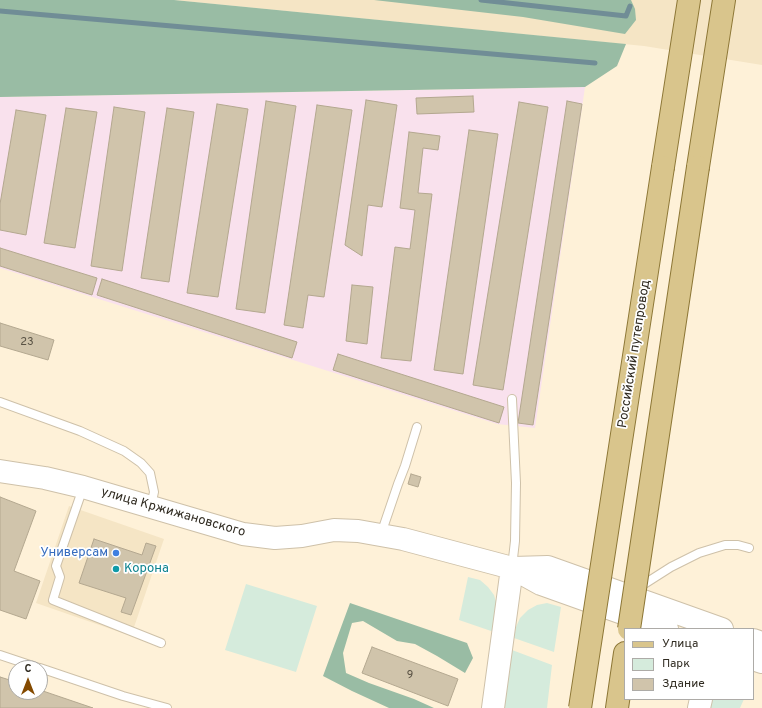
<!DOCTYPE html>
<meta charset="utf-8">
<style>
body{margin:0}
#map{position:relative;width:762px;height:708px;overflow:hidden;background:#fef1d8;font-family:Overpass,sans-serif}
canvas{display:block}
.legend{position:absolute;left:624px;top:628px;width:130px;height:72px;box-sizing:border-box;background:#fff;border:1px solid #adaba7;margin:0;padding:5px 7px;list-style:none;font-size:12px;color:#312c22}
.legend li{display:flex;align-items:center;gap:8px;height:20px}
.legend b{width:20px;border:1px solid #adaba7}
.north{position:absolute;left:8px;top:660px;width:40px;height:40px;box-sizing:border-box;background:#fff;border:1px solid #adaba7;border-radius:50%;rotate:0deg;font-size:11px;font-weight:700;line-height:16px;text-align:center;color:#312c22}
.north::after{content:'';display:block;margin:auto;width:14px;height:18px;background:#844a00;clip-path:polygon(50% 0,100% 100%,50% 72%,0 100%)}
</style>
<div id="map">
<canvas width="762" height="708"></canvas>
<ul class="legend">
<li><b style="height:5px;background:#d9c58c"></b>Улица</li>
<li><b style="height:11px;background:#d5ebdc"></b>Парк</li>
<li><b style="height:11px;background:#d0c4ab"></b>Здание</li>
</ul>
<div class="north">С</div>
</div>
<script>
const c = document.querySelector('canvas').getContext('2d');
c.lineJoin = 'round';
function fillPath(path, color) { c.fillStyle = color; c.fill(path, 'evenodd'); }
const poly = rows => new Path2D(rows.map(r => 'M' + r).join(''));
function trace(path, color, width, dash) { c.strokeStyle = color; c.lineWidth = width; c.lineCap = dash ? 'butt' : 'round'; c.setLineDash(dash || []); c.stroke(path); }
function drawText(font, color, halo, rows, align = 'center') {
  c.font = font + ' Overpass,sans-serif'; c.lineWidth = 3.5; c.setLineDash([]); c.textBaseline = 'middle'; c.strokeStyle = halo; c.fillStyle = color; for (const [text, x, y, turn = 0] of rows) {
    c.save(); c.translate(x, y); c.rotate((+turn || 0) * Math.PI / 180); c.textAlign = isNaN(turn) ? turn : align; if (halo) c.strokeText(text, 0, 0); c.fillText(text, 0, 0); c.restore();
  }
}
fillPath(poly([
 [174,0,762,0,762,65,644,46],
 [69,506,164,539,131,636,36,603]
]), '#f5e5c5');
fillPath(poly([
 [585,87,535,428,497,424,0,268,0,97]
]), '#f9e1ed');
fillPath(poly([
 [468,577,480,580,488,587,494,595,497,605,494,632,459,620],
 [246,584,317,606,296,672,225,650],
 [547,603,561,607,554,652,514,638,516,627,520,618,528,610,537,605],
 [512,650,552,665,547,708,504,708],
 [711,699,744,699,740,708,709,708]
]), '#d5ebdc');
fillPath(poly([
 [0,0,174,0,626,44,617,66,585,87,0,97],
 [374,0,631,0,635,9,636,20,625,34,523,17],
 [350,603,467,643,473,658,465,673,437,656,415,644,397,641,363,621,352,623,343,653,346,673,369,683,414,699,434,708,389,708,352,691,323,676]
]), '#99bca4');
trace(poly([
 [481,0,626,16,630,6],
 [0,11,595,63]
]), '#708d96', 5);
const building = poly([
 [473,96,474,112,417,114,416,98,473,96],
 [366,100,397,105,382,207,368,205,362,256,345,245,366,100],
 [266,101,296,106,265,313,236,309,266,101],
 [567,101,582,104,533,425,518,423,567,101],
 [519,102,548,107,503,390,473,385,519,102],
 [217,104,248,109,218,297,187,293,217,104],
 [317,105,352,110,324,297,308,295,303,328,284,325,317,105],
 [114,107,145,112,122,271,91,266,114,107],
 [66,108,97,112,75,248,44,243,66,108],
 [167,108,194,112,169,282,141,278,167,108],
 [16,110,46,115,26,235,0,230,0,204,16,110],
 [469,130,498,134,463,374,434,370,469,130],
 [409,132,440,136,438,150,423,148,418,193,432,194,411,361,381,358,395,247,410,249,415,210,400,208,409,132],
 [0,248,97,278,92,295,0,266,0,248],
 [102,279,297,342,292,358,97,295,102,279],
 [352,285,373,287,367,344,346,341,352,285],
 [0,323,54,340,48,360,0,346,0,323],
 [338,354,504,407,499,423,333,370,338,354],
 [411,474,421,477,418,487,408,484,411,474],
 [0,497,36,511,14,571,40,581,26,619,0,610,0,497],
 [94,539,142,555,146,543,156,546,131,615,121,612,126,598,79,583,94,539],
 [372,647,458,679,448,706,362,673,372,647],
 [0,677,16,682,16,692,40,692,40,690,93,708,0,708,0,677]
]);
fillPath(building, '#d0c4ab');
trace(building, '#b4a890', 1);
const lane = poly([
 [0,402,80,431,124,451,141,463,150,473,154,492,151,506],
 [83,488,56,566,60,577,53,600,161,643],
 [381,534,398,484,405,466,417,427],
 [512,567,515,541,516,483,512,399],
 [638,588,671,567,699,553,725,545,738,545,749,548],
 [0,655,39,668],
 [40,668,123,696,167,708]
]);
const secondary = poly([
 [0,471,45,478,83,487,243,534,275,538,302,536,334,530,358,531,403,539,512,568,541,584,667,629],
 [513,568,548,567,722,629],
 [753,640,762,643],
 [753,659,762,662],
 [493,708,512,568],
 [699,708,701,699]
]);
const primary = poly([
 [663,167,689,0],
 [698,167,724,0],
 [617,708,625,653]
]);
trace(lane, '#cec1a9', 10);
trace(secondary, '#cec1a9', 24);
trace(primary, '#8d7736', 24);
trace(lane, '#fff', 8);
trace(secondary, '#fff', 22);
trace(primary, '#d9c58c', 22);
const primaryBridge = poly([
 [629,629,698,167],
 [580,708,663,167]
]);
trace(primaryBridge, '#8d7736', 24, []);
trace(primaryBridge, '#d9c58c', 22);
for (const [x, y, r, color] of [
 [116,553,4,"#3f7fe0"],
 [116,569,4,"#0f9aa8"]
]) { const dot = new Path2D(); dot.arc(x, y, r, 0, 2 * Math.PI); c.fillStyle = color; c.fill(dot); trace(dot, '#fff', 1.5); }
drawText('11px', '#595244', null, [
 ["23",27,343],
 ["9",410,676]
]);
drawText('13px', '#312c22', '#fff', [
 ["Российский путепровод",635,354,-81],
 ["улица Кржижановского",173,513,16]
]);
drawText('13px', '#366cbe', '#fff', [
 ["Универсам",108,553]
], 'right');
drawText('13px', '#0d838f', '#fff', [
 ["Корона",124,569]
], 'left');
</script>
